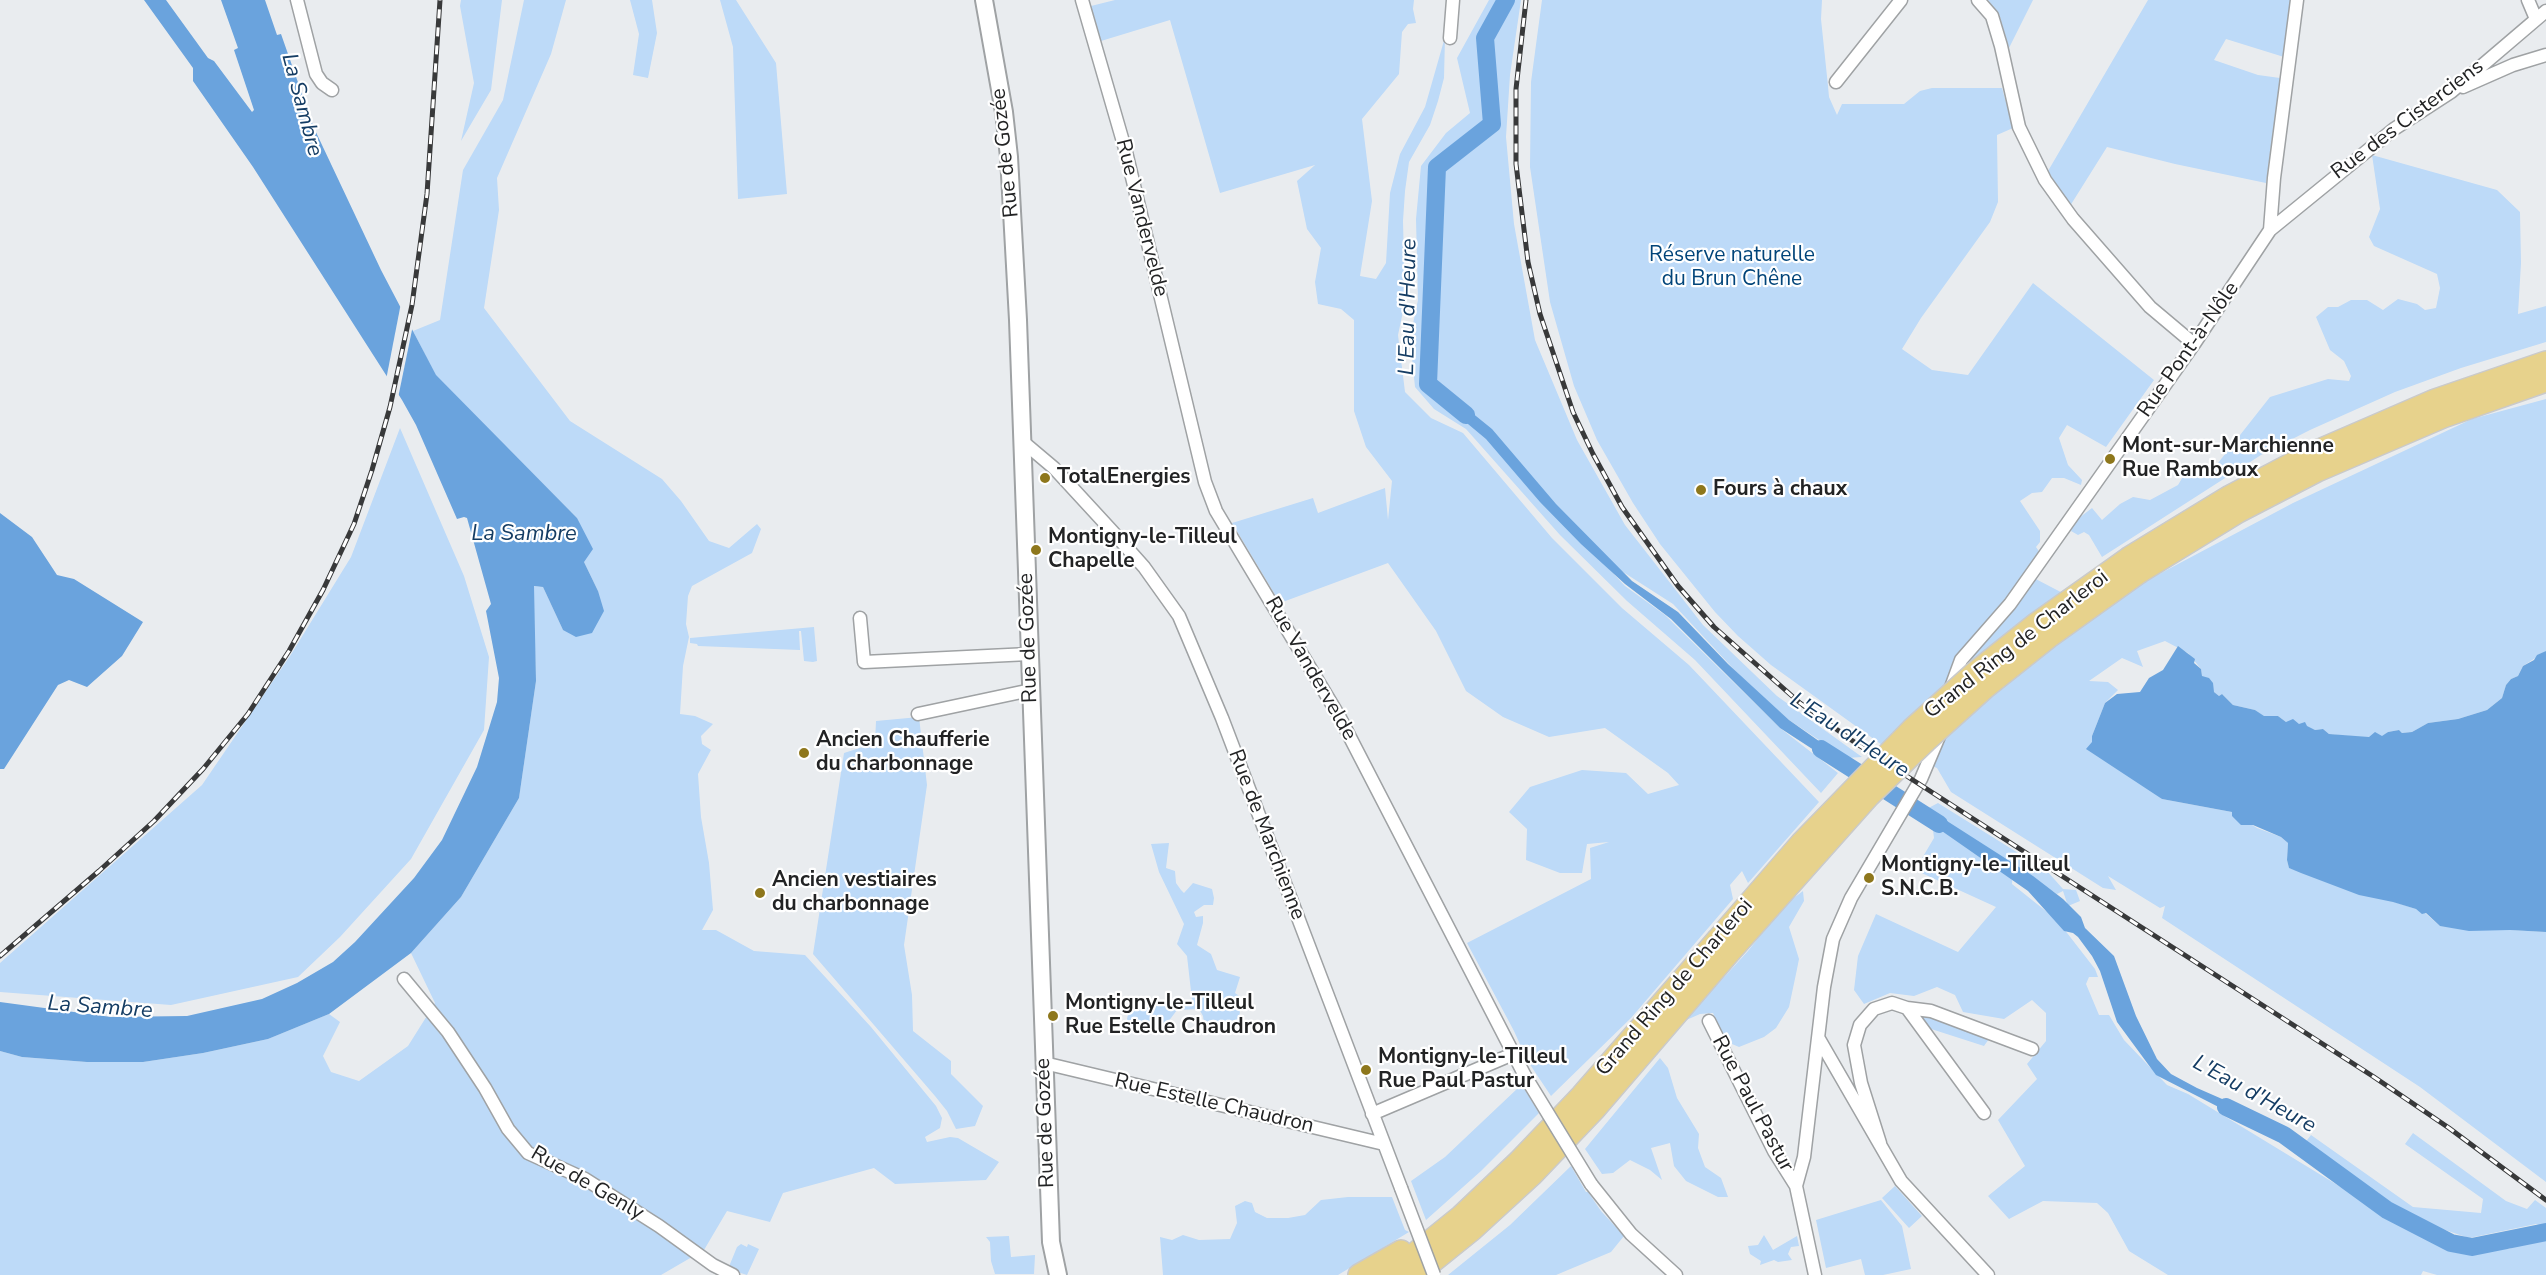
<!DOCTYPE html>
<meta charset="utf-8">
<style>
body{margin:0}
canvas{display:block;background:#e9ecef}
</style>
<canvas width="2546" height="1275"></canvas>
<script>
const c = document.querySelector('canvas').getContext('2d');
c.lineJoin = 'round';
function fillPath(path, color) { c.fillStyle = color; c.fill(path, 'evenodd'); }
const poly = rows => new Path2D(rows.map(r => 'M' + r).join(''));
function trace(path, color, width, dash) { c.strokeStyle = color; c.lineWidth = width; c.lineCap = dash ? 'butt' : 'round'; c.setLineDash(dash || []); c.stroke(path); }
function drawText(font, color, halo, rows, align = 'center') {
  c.font = font + ' "Nunito Sans",sans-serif'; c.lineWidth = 4.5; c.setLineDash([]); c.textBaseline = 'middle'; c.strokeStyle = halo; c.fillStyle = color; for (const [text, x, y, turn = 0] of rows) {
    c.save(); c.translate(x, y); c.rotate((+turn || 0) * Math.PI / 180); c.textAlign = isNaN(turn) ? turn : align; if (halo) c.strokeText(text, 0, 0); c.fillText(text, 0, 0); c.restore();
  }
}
fillPath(poly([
 [461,0,502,0,491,90,461,141,474,83,460,6],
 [524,0,566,0,551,54,497,178,499,210,484,308,570,421,662,479,681,501,709,541,729,548,757,524,761,529,752,553,692,586,688,596,686,624,689,637,683,666,680,714,695,716,713,724,701,736,702,744,711,750,698,774,701,817,709,863,713,910,702,930,716,930,754,951,805,955,871,1027,936,1106,942,1118,940,1128,925,1137,927,1142,950,1137,958,1138,999,1162,986,1180,895,1184,874,1168,783,1193,770,1222,727,1211,704,1250,661,1275,0,1275,0,1051,22,1057,87,1062,143,1062,203,1053,268,1039,329,1014,340,1022,323,1056,331,1072,359,1081,408,1046,435,1003,411,953,461,897,519,798,536,681,533,586,543,587,563,630,598,591,584,562,577,518,436,376,413,331,440,320,463,170,503,100],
 [630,0,652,0,657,33,648,78,633,75,639,34],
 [720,0,736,0,776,63,787,194,738,199,733,47],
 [1115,0,1414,0,1413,9,1416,23,1408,24,1402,32,1399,74,1362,119,1372,201,1360,276,1376,279,1386,263,1390,193,1400,154,1425,107,1445,37,1444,78,1438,101,1430,125,1409,162,1405,191,1403,221,1405,302,1398,335,1405,392,1431,418,1463,433,1552,538,1622,608,1689,665,1819,802,1748,883,1742,871,1730,885,1733,899,1631,1018,1551,1096,1527,1060,1514,1031,1467,943,1591,879,1590,848,1609,842,1587,844,1582,873,1560,873,1526,860,1527,829,1509,812,1530,787,1582,770,1626,773,1648,794,1679,785,1668,773,1605,728,1549,737,1503,717,1466,691,1436,631,1388,563,1280,603,1232,523,1313,498,1318,513,1385,488,1388,520,1392,481,1366,447,1354,411,1354,320,1341,309,1318,304,1315,282,1321,248,1307,229,1297,181,1315,165,1220,193,1170,20,1101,41,1091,6],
 [1489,0,1521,0,1510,75,1506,137,1514,224,1535,340,1577,440,1625,525,1703,625,1777,696,1862,757,1846,758,1789,720,1742,678,1673,604,1595,554,1625,586,1665,615,1780,728,1838,773,1821,793,1695,660,1627,601,1560,535,1466,429,1434,409,1415,387,1410,338,1418,300,1416,219,1421,166,1446,133,1470,113,1457,58],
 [1542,0,1822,0,1821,19,1828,86,1829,97,1837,115,1842,104,1904,104,1920,91,1932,88,2002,88,2013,128,1997,135,1998,202,1990,222,1921,318,1902,349,1932,370,1968,375,2033,283,2154,380,2106,447,2067,425,2059,438,2068,465,2082,480,2081,485,2064,478,2052,478,2042,492,2032,493,2020,501,2040,531,2040,542,2036,547,2043,557,2030,576,2099,612,2146,581,2293,503,2472,419,2546,399,2546,651,2523,666,2518,676,2511,679,2506,685,2502,698,2487,710,2458,719,2428,723,2412,732,2402,733,2399,730,2388,732,2382,737,2369,738,2329,734,2323,729,2315,730,2286,722,2278,716,2263,716,2255,710,2233,705,2222,694,2219,696,2214,692,2202,677,2201,669,2188,653,2165,641,2137,651,2143,667,2122,658,2089,681,2108,682,2118,690,2105,703,2092,736,2092,742,2162,799,2232,812,2257,828,2281,837,2288,843,2287,860,2289,868,2416,909,2422,913,2425,913,2440,926,2546,932,2546,1182,2420,1087,2162,918,2165,906,2160,908,2108,876,2116,890,2103,888,1951,792,1937,768,1882,745,1771,665,1738,636,1715,612,1660,544,1633,503,1597,440,1574,386,1550,302,1530,167,1531,82],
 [1988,0,2033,0,2009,48,1999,14],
 [2148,0,2291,0,2284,57,2226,39,2214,60,2258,75,2280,78,2266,183,2175,164,2107,147,2070,206,2048,171],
 [2372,155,2497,190,2520,212,2521,263,2518,314,2546,306,2546,342,2461,368,2395,392,2310,430,2261,455,2102,557,2089,535,2084,532,2078,535,2071,531,2075,521,2092,508,2102,520,2120,504,2133,497,2150,500,2178,485,2187,470,2218,463,2270,397,2328,379,2349,381,2351,376,2344,361,2330,350,2316,317,2328,307,2338,307,2351,300,2367,300,2383,310,2398,299,2417,304,2425,310,2436,308,2440,288,2437,274,2374,246,2369,237,2380,209],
 [400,428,464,576,489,657,484,730,411,859,340,937,298,977,171,1005,0,992,0,963,202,785,290,656,351,557],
 [814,627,817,661,813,662,804,661,801,631,799,631,800,650,698,646,697,644,690,643,690,638],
 [919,717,927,785,904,945,912,995,913,1031,951,1061,951,1074,983,1106,975,1126,956,1129,947,1111,935,1096,813,954,844,753,875,743,876,721],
 [1938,803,2047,871,2063,889,2076,890,2080,901,2068,906,2063,891,2057,894,2013,866,2012,884,2057,920,2095,969,2098,977,2089,977,2086,984,2099,1015,2109,1015,2124,1040,2167,1085,2188,1094,2408,1228,2453,1250,2509,1249,2541,1235,2546,1236,2546,1275,2437,1275,2423,1271,2421,1275,2168,1275,2129,1251,2108,1213,2097,1203,2043,1201,2009,1219,1988,1196,2025,1166,1998,1120,2037,1079,2027,1064,2046,1041,2046,1013,2032,1000,2004,1019,1963,1012,1955,995,1937,987,1914,996,1890,993,1864,1004,1854,990,1858,956,1876,914,1958,952,1996,907,1915,870,1934,838,1933,830,1917,814],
 [1169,843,1166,868,1175,871,1176,883,1181,890,1184,893,1193,883,1212,889,1214,898,1213,905,1204,905,1194,912,1196,917,1203,916,1203,923,1197,945,1211,954,1217,970,1240,977,1235,993,1245,1000,1240,1011,1239,1019,1221,1023,1211,1033,1205,1030,1203,1016,1199,1009,1177,1010,1168,1022,1145,1033,1135,1033,1129,1028,1127,1019,1130,1005,1192,1000,1187,956,1177,944,1184,924,1159,872,1151,844],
 [1803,891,1804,901,1789,927,1799,959,1796,974,1789,1007,1776,1028,1764,1037,1739,1047,1725,1041,1713,1013,1700,1014,1684,1021,1748,951,1783,906],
 [1920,1015,1991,1036,1984,1046,1925,1027],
 [1660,1058,1668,1068,1677,1098,1699,1134,1698,1148,1705,1167,1721,1178,1728,1197,1718,1197,1686,1181,1674,1166,1670,1143,1651,1148,1662,1180,1650,1170,1630,1160,1613,1173,1602,1174,1585,1149],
 [1520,1082,1539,1113,1481,1171,1426,1220,1411,1181,1445,1157,1518,1088],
 [2413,1133,2506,1201,2527,1209,2535,1200,2546,1208,2546,1227,2536,1224,2469,1238,2412,1219,2304,1144,2311,1135,2413,1207,2481,1213,2483,1199,2405,1144],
 [1571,1166,1586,1192,1588,1192,1601,1211,1624,1236,1611,1252,1556,1275,1448,1275,1510,1225],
 [1895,1186,1922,1216,1909,1228,1882,1198],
 [1348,1197,1392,1197,1405,1230,1409,1232,1338,1275,1163,1275,1160,1237,1172,1240,1183,1235,1199,1240,1230,1239,1237,1223,1235,1206,1245,1201,1252,1203,1255,1212,1267,1218,1288,1218,1305,1215,1321,1200],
 [1881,1200,1902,1226,1911,1269,1883,1275,1865,1275,1861,1259,1826,1268,1816,1220],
 [1764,1235,1773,1250,1797,1236,1799,1246,1791,1247,1788,1254,1792,1260,1778,1262,1774,1260,1760,1265,1761,1261,1750,1254,1748,1246,1758,1245],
 [1009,1236,1011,1257,1035,1255,1034,1274,995,1274,991,1261,990,1242,986,1237],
 [741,1244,747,1247,748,1244,759,1249,747,1275,728,1269,737,1247]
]), '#bddaf8');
fillPath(poly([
 [144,0,166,0,208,58,214,61,252,112,254,110,234,50,238,48,221,0,265,0,277,35,281,34,314,128,381,270,436,375,577,518,593,549,584,562,598,591,604,611,592,633,576,637,563,630,543,587,534,586,536,681,519,798,461,897,411,953,329,1014,268,1039,203,1053,143,1062,87,1062,22,1057,0,1051,0,1002,111,1017,187,1016,262,999,297,983,333,962,355,942,414,878,442,840,477,767,497,702,499,678,486,611,491,604,467,518,464,517,457,519,416,425,402,400,253,167,193,81,193,68],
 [1450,395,1492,429,1556,504,1632,581,1678,612,1728,664,1789,720,1843,758,1840,767,1780,728,1671,619,1625,584,1581,544,1540,502,1486,439,1444,404],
 [0,513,32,537,57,575,74,579,143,622,122,656,87,687,69,680,58,685,4,769,0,769],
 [2178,646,2195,659,2194,663,2201,669,2202,676,2209,678,2213,683,2214,692,2219,696,2222,694,2233,705,2255,710,2264,716,2278,716,2286,722,2293,719,2299,724,2305,722,2307,726,2315,730,2323,729,2329,734,2369,737,2375,732,2382,736,2388,732,2399,730,2402,733,2412,732,2428,723,2458,719,2487,710,2502,698,2506,685,2511,679,2518,676,2523,666,2534,660,2537,655,2546,651,2546,932,2510,930,2469,931,2440,926,2426,913,2422,914,2416,909,2393,902,2359,895,2301,873,2289,868,2287,860,2288,843,2281,837,2253,825,2241,825,2232,816,2232,812,2162,799,2086,749,2092,742,2092,736,2105,703,2117,694,2140,692,2149,678,2163,670],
 [1922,805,2033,876,2063,899,2081,917,2085,928,2114,956,2136,1016,2157,1059,2171,1074,2197,1088,2245,1109,2250,1113,2246,1121,2156,1075,2117,1022,2100,971,2092,956,2078,937,2073,933,2064,931,2028,891,1916,813]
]), '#6aa3dd');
fillPath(poly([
 [401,303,413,325,398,398,386,380]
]), '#e9ecef');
trace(poly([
 [1466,415,1428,384,1437,167,1492,124,1485,38,1506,0],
 [1821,749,1939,824],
 [2226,1107,2284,1135,2387,1210,2451,1243,2472,1247,2546,1232]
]), '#6aa3dd', 18);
const minor = poly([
 [297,0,316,74,322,83,332,90],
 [1082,0,1126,152,1205,482,1216,511,1339,716,1525,1076],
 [1978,0,1992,16,2001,46,2019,127,2045,180,2073,219,2150,307,2194,344],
 [2528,0,2536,19],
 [1450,38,1453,0],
 [1836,82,1901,0],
 [2463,87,2513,65,2546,55],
 [2270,230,2394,129,2451,92,2546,11],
 [1022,441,1054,468,1112,531,1144,567,1179,616,1222,718,1401,1188],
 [860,618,864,662,1029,654],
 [1950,690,1961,660,2010,604,2194,344,2270,230,2274,178,2297,0],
 [918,714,1031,690],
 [404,979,448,1032,485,1088,508,1129,528,1153,585,1179,659,1226,713,1265,733,1275],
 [1907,1008,1984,1113],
 [1709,1021,1774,1151,1796,1186],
 [1819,1039,1901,1181,1988,1275],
 [1044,1063,1384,1144],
 [1372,1114,1513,1054],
 [1880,1143,1861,1083,1854,1045,1860,1025,1874,1009,1892,1003,1907,1008,1931,1011,2032,1049],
 [1591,1184,1631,1234,1676,1275],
 [1815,1275,1796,1186,1804,1157,1824,987,1833,939,1851,898,1921,779,1940,734]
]);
const secondary = poly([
 [984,0,1004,112,1009,157,1018,320,1051,1242,1058,1275]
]);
const motorway = poly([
 [2130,557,2230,496,2308,455,2435,400,2546,362],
 [2140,572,2238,512,2317,471,2443,417,2546,381],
 [1359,1275,1401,1251],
 [1388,1275,1461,1216,1519,1161,1582,1095,1717,940],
 [1416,1275,1472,1230,1532,1175,1595,1109,1730,952]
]);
trace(minor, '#9fa2a4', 15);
trace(secondary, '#9fa2a4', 20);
trace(motorway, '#cacaca', 24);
trace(minor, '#fff', 12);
trace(secondary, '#fff', 16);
trace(motorway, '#e7d28c', 21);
const rail = poly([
 [1526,0,1516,89,1516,164,1528,262,1540,314,1573,412,1593,454,1622,507,1678,586,1714,627,1800,703,1857,744,2374,1077,2449,1128,2546,1200],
 [0,956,99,871,154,821,203,769,248,714,289,651,323,590,354,524,372,470,390,407,412,305,427,194,440,0]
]);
trace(rail, '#38393a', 5);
trace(rail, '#fff', 3, [9]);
const minorBridge = poly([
 [1525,1076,1591,1184],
 [1401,1188,1434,1275]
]);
const motorwayBridge = poly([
 [1717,940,1802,842,1912,729,1973,674,2037,623,2130,557],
 [1730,952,1869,796,1926,741,1986,687,2049,637,2140,572]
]);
trace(minorBridge, '#9fa2a4', 15, []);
trace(motorwayBridge, '#cacaca', 24, []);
trace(minorBridge, '#fff', 12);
trace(motorwayBridge, '#e7d28c', 21);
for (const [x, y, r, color] of [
 [2110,459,6,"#8e771c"],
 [1045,478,6,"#8e771c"],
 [1701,490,6,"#8e771c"],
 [1036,550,6,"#8e771c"],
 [804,753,6,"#8e771c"],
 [1869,878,6,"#8e771c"],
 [760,893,6,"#8e771c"],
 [1053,1016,6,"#8e771c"],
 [1366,1070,6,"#8e771c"]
]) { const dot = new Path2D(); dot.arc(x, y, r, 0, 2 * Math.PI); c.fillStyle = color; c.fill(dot); trace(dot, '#fff', 2); }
drawText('21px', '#222324', '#fff', [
 ["Rue des Cisterciens",2408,120,-37],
 ["Rue de Gozée",1006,153,-96],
 ["Rue Vandervelde",1141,218,76],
 ["Rue Pont-à-Nôle",2189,350,-55],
 ["Rue de Gozée",1029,638,-92],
 ["Grand Ring de Charleroi",2017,645,-38],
 ["Rue Vandervelde",1310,669,60],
 ["Rue de Marchienne",1266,835,69],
 ["Grand Ring de Charleroi",1675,988,-49],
 ["Rue Estelle Chaudron",1214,1104,13],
 ["Rue Paul Pastur",1752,1104,62],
 ["Rue de Gozée",1046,1123,-92],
 ["Rue de Genly",587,1184,30]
]);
drawText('21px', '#014479', '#fff', [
 ["Réserve naturelle",1732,256],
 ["du Brun Chêne",1732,280]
]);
drawText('bold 21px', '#222324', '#fff', [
 ["Mont-sur-Marchienne",2122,447],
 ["Rue Ramboux",2122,471],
 ["TotalEnergies",1057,478],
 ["Fours à chaux",1713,490],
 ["Montigny-le-Tilleul",1048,538],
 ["Chapelle",1048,562],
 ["Ancien Chaufferie",816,741],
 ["du charbonnage",816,765],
 ["Montigny-le-Tilleul",1881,866],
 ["S.N.C.B.",1881,890],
 ["Ancien vestiaires",772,881],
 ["du charbonnage",772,905],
 ["Montigny-le-Tilleul",1065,1004],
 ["Rue Estelle Chaudron",1065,1028],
 ["Montigny-le-Tilleul",1378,1058],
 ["Rue Paul Pastur",1378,1082]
], 'left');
drawText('italic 22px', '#153d64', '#fff', [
 ["La Sambre",301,105,75],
 ["L'Eau d'Heure",1409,307,-89],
 ["La Sambre",524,535],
 ["L'Eau d'Heure",1849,736,33],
 ["La Sambre",100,1008,4],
 ["L'Eau d'Heure",2254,1095,29]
]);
</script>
